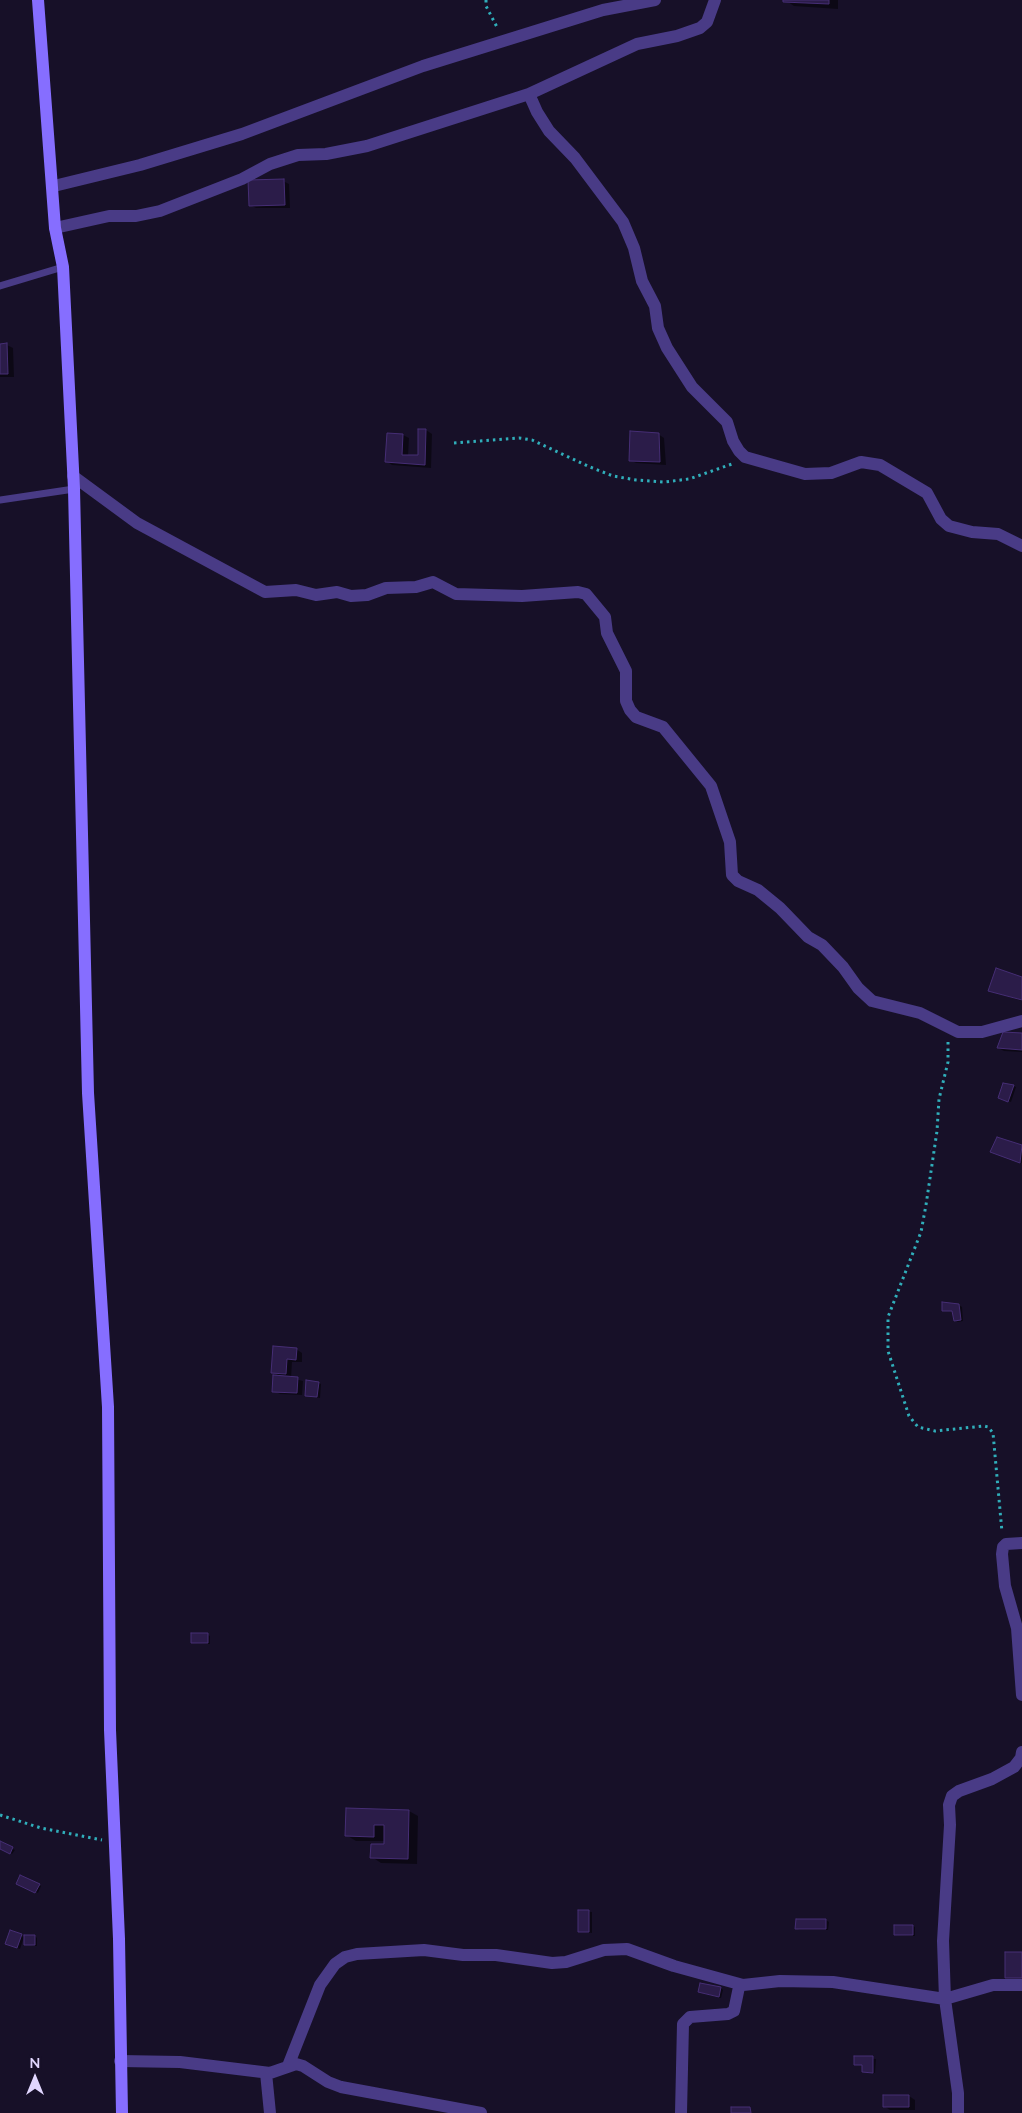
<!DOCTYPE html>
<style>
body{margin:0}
#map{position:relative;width:1022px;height:2113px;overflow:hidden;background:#171028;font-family:Lato,sans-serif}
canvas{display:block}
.north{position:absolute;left:10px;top:2053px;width:50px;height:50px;-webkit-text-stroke:4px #171028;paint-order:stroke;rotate:0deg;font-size:14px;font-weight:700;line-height:20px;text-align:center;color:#e1d6ff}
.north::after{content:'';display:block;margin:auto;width:18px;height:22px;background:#e1d6ff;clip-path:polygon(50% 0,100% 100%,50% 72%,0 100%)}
</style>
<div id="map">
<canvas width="1022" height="2113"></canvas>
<div class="north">N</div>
</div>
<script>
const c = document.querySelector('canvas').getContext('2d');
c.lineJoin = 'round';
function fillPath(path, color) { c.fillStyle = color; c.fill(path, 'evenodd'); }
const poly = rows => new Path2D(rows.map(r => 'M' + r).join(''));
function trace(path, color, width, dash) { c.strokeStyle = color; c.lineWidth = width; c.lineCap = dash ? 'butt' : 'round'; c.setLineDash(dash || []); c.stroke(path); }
fillPath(poly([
 [785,0,838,0,838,9,794,6],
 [283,181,289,184,290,208,256,208,250,205],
 [0,345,7,345,13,348,14,377,0,377],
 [420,430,426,430,432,434,431,468,392,465,386,461,403,435,409,438,408,456,420,456],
 [658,434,664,438,666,465,636,463,630,460],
 [1022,978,1022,1001,990,991],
 [1022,1034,1022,1052,1004,1051,998,1048],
 [1013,1086,1016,1087,1011,1102,1002,1099],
 [997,1139,1022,1147,1022,1163,992,1152],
 [959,1305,962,1307,963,1321,958,1322,955,1320,954,1311,944,1310],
 [296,1349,302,1353,302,1362,292,1362,291,1378,303,1381,302,1395,280,1394,274,1391,281,1377,273,1372],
 [319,1383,321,1384,320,1398,306,1395],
 [208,1635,210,1636,210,1644,192,1643],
 [409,1811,418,1816,417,1864,381,1863,372,1857,385,1846,385,1841,356,1841,346,1835],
 [0,1842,15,1850,12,1854,0,1848],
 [21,1876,41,1886,38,1893,18,1883],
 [580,1911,592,1912,592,1933,580,1931],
 [797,1920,826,1920,829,1922,828,1930,799,1930,797,1928],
 [913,1926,915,1927,915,1936,895,1935],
 [11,1932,24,1937,20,1949,9,1945],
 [35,1936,37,1938,37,1946,25,1944],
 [721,1988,723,1990,721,1998,699,1992],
 [855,2057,876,2059,875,2073,863,2072,863,2065,855,2064],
 [909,2096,915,2100,915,2110,890,2110,884,2106]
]), '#0007');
const building = poly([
 [783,0,829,0,829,4,783,2,783,0],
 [284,179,285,205,249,206,248,180,284,179],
 [7,343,8,374,0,374,0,344,7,343],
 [418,429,426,429,425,465,385,462,387,433,403,434,402,455,418,455,418,429],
 [630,431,659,433,660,462,629,461,630,431],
 [996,968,1022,977,1022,1000,988,991,996,968],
 [1003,1032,1022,1033,1022,1050,997,1048,1003,1032],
 [1003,1083,1014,1085,1008,1102,998,1098,1003,1083],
 [997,1137,1022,1145,1020,1163,990,1152,997,1137],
 [942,1302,959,1304,961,1320,954,1321,952,1311,942,1311,942,1302],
 [273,1346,297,1348,296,1360,287,1359,286,1374,271,1373,273,1346],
 [273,1375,298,1377,297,1393,272,1392,273,1375],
 [306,1380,319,1382,317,1397,305,1396,306,1380],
 [191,1633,208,1633,208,1643,191,1643,191,1633],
 [346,1808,409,1810,408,1859,370,1858,371,1844,384,1844,384,1825,374,1825,374,1837,345,1836,346,1808],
 [0,1841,13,1847,10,1854,0,1849,0,1841],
 [20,1875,40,1884,35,1893,16,1884,20,1875],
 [578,1910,589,1910,589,1932,578,1932,578,1910],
 [796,1919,826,1919,826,1929,795,1929,796,1919],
 [894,1925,913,1925,913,1935,894,1935,894,1925],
 [10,1930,22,1934,17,1948,5,1944,10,1930],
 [24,1935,35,1935,35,1945,24,1945,24,1935],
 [1005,1952,1022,1952,1022,1978,1005,1978,1005,1952],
 [700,1983,721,1987,719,1997,698,1992,700,1983],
 [854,2056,873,2056,873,2073,862,2072,862,2065,854,2065,854,2056],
 [883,2095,909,2095,909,2107,883,2107,883,2095],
 [731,2107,750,2107,751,2113,731,2113,731,2107]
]);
fillPath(building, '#2b1c49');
trace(building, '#462e75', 1);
trace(poly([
 [486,0,486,6,498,29],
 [454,443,519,438,532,440,590,467,613,476,636,480,664,482,689,479,732,464],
 [948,1042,948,1062,939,1099,937,1131,926,1205,921,1232,888,1317,888,1351,909,1416,918,1427,935,1431,984,1426,988,1427,993,1433,1002,1532],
 [0,1815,41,1828,102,1840]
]), '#30aeba', 3, [2.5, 4]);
trace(poly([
 [0,286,63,267],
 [0,500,74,489]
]), '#493b86', 7);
trace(poly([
 [529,94,537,112,549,131,575,158,623,222,634,248,642,281,655,306,658,328,667,348,692,387,727,422,733,441,739,451,745,457,805,474,831,473,861,462,880,465,927,493,941,519,949,526,972,532,998,534,1022,546],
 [54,186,140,165,242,134,423,66,603,10,655,0],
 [55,228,109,216,136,216,160,211,242,179,270,164,298,155,326,154,367,146,529,94,637,44,677,36,700,28,707,22,715,0],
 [73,476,137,523,265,592,296,590,316,595,337,592,351,596,367,595,386,588,416,587,433,582,456,594,522,596,578,592,586,594,605,617,607,633,626,671,626,701,630,710,636,717,663,727,711,786,730,842,732,875,738,881,758,890,780,908,808,937,822,945,843,967,858,988,872,1001,920,1013,958,1032,982,1032,1022,1021],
 [1022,1543,1006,1544,1003,1547,1002,1554,1005,1586,1017,1628,1022,1695],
 [120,2061,180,2062,270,2073,296,2064,303,2066,328,2082,341,2087,481,2113],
 [288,2066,320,1985,335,1964,345,1957,357,1954,424,1950,463,1955,496,1955,552,1963,566,1962,604,1950,627,1949,674,1966,743,1985],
 [266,2073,270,2113],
 [681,2113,683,2024,690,2017,728,2014,734,2011,739,1987,743,1985,780,1981,833,1982,945,1999,993,1985,1022,1985],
 [958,2113,958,2093,945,1999,943,1941,950,1825,949,1805,952,1796,959,1791,992,1779,1014,1767,1021,1758,1022,1752]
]), '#493b86', 12);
trace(poly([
 [38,0,55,228,63,267,74,489,88,1093,108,1407,110,1730,119,1939,122,2113]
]), '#866eff', 12);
</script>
